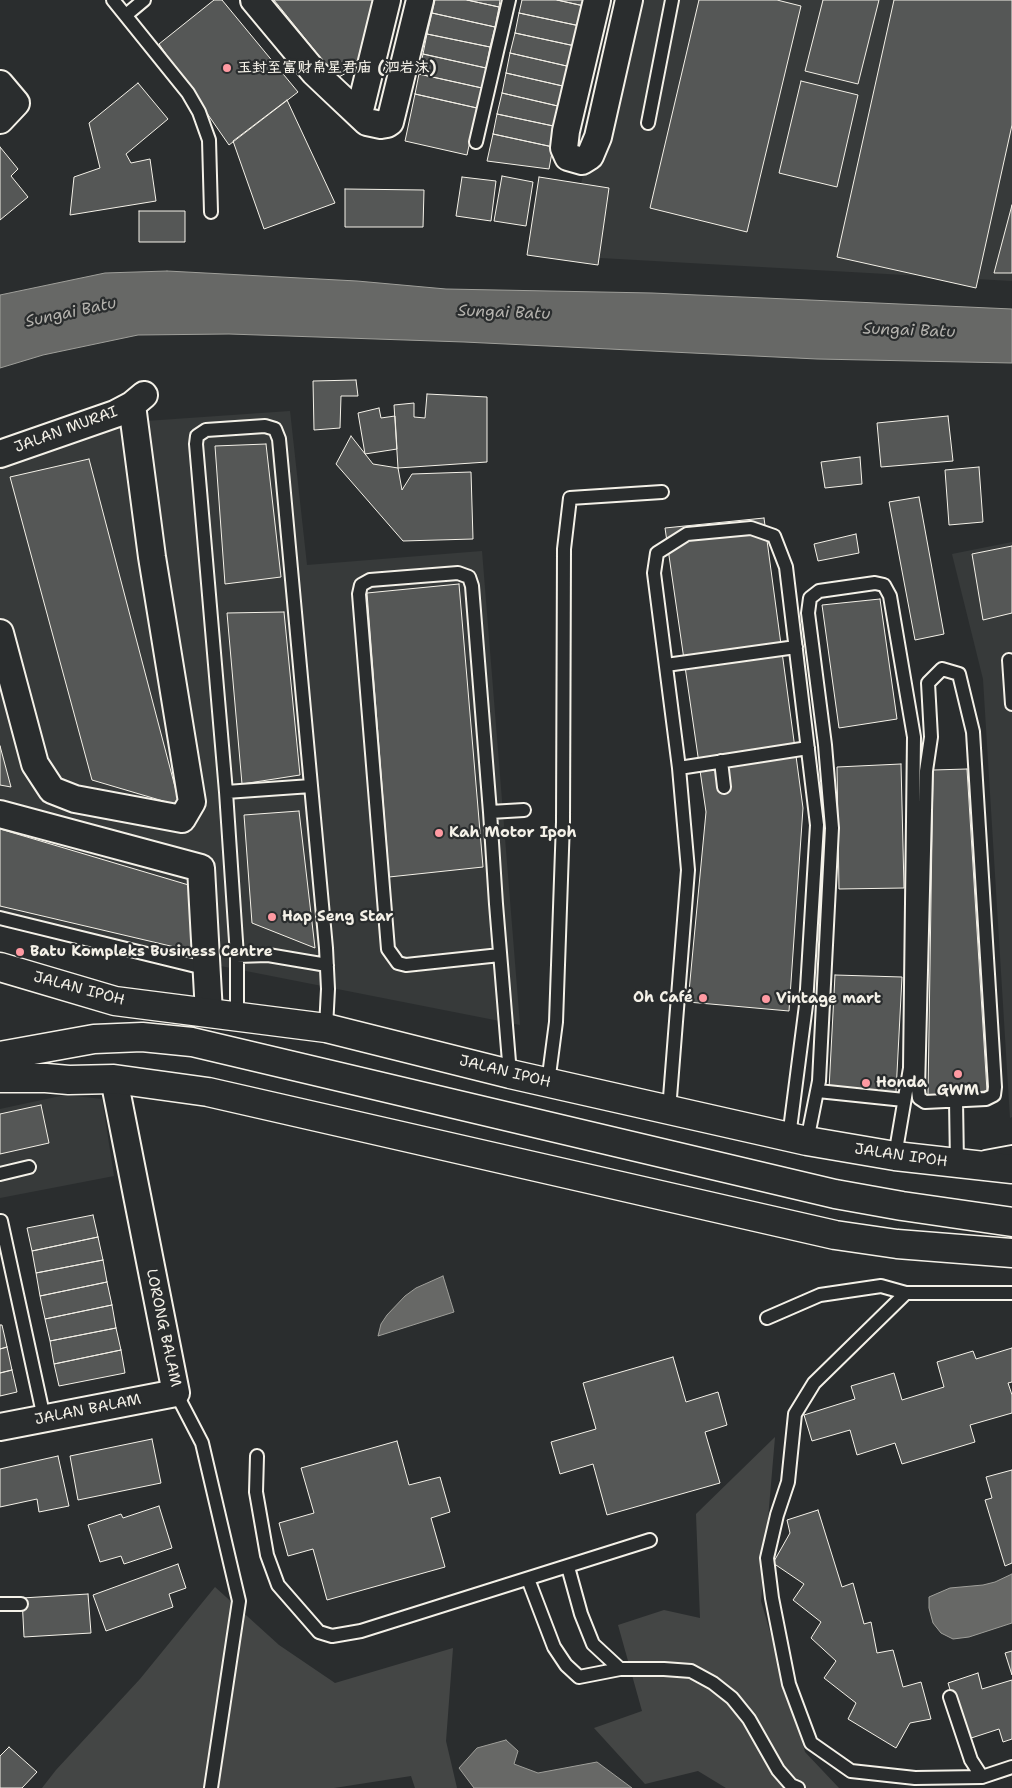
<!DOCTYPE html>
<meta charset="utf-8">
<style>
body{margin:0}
canvas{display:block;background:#2a2d2e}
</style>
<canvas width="1012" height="1788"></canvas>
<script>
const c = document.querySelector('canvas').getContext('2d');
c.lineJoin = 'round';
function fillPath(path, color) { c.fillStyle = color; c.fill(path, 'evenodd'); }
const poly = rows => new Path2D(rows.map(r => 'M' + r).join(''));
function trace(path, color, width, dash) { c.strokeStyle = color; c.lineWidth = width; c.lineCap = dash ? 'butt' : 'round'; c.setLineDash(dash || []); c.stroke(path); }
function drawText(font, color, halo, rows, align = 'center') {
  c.font = font + ' "Shantell Sans","LXGW WenKai TC",sans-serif'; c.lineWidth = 4.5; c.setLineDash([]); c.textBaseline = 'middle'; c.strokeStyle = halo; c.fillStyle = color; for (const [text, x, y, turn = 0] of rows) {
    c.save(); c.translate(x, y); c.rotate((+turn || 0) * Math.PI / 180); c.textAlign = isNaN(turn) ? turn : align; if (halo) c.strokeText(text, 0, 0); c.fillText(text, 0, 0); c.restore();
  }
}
fillPath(poly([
 [622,0,1012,0,1012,281,565,256],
 [290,411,307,565,482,551,520,1025,175,957,0,913,0,463,146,421],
 [1012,542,1012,1117,1010,1118,983,679,952,554],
 [65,1095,102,1099,114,1176,0,1198,0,1109]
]), '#373a3a');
fillPath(poly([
 [775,1437,761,1601,805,1752,839,1788,726,1788,698,1771,645,1784,594,1728,642,1711,618,1625,664,1610,700,1618,696,1514],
 [215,1587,279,1645,335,1683,453,1648,446,1741,457,1788,415,1788,411,1776,334,1788,42,1788,56,1770,140,1679]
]), '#444645');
const water = poly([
 [167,271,357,281,446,289,652,293,1012,309,1012,363,817,359,464,342,229,334,138,335,43,355,0,368,0,295,105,273,167,271],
 [443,1276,454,1312,378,1336,381,1324,387,1315,405,1296,416,1288,443,1276],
 [1012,1574,1012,1623,969,1637,953,1639,941,1633,933,1623,929,1608,929,1597,950,1588,983,1585,995,1582,1012,1574],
 [506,1740,518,1751,514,1764,538,1773,597,1762,632,1788,474,1788,459,1768,477,1748,506,1740]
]);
fillPath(water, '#676866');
trace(water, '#9f9f9a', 1);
const building = poly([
 [214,0,222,0,298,92,229,145,159,44,214,0],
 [274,0,374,0,361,65,337,78,274,0],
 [435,0,467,0,499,7,495,27,432,13,435,0],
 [467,0,500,0,499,7,467,0],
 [522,0,557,0,584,6,580,26,519,13,522,0],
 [557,0,585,0,584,6,557,0],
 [699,0,777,0,801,6,747,232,650,208,699,0],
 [823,0,879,0,858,84,805,71,823,0],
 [894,0,1012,0,1012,125,976,288,837,257,894,0],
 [432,13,495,27,490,47,427,34,432,13],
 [519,13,580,26,575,46,515,33,519,13],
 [515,33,575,46,571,67,510,53,515,33],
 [427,34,490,47,486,68,423,54,427,34],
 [510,53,571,67,567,87,506,73,510,53],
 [423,54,486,68,482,88,419,74,423,54],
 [506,73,567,87,562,107,502,93,506,73],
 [419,74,482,88,477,108,415,94,419,74],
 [801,81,858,95,837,187,779,173,801,81],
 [138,83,168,119,126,154,131,163,150,159,156,201,70,215,74,177,100,168,89,123,138,83],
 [502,93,562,107,558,127,497,114,502,93],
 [415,94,477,108,467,155,405,141,415,94],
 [287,100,335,203,264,229,233,141,287,100],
 [497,114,558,127,553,147,493,134,497,114],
 [493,134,553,147,549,169,487,161,493,134],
 [0,147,18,169,11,176,28,197,0,220,0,147],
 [502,176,533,182,526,226,494,221,502,176],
 [462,177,496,181,491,221,456,216,462,177],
 [539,177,609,188,598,265,527,255,539,177],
 [345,189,424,190,423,227,345,227,345,189],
 [1012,205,1012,273,994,273,1012,205],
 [139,211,185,211,185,242,139,242,139,211],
 [356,380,358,396,341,396,340,428,314,430,313,381,356,380],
 [427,394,487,397,487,462,398,468,394,405,414,403,414,417,425,418,427,394],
 [379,408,381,418,395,416,397,449,365,454,358,413,379,408],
 [948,416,953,461,881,467,877,423,948,416],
 [351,436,373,464,398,468,402,490,412,474,471,472,473,539,403,541,336,464,351,436],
 [266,444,281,577,225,584,215,446,266,444],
 [860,457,862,484,825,488,821,462,860,457],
 [89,459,180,806,92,780,10,477,89,459],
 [979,467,983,522,949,525,945,470,979,467],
 [919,497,944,634,915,640,889,502,919,497],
 [764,518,803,808,789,1011,688,1002,706,812,665,528,764,518],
 [856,534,859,553,818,561,814,544,856,534],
 [1012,546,1012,613,983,620,972,554,1012,546],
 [459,584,483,867,389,877,367,593,459,584],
 [880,599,897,719,839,728,822,605,880,599],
 [284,612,300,775,242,784,227,613,284,612],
 [0,746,11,787,0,785,0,746],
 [901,764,904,888,839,889,837,767,901,764],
 [967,769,987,1091,928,1095,933,770,967,769],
 [299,811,315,948,252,923,244,815,299,811],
 [0,829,192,886,196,952,0,906,0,829],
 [835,975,902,977,896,1092,829,1089,835,975],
 [41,1105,49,1143,0,1154,0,1114,41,1105],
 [93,1215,98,1237,32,1251,27,1228,93,1215],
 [98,1237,103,1260,36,1273,32,1251,98,1237],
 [103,1260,107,1282,40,1296,36,1273,103,1260],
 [107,1282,112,1305,45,1319,40,1296,107,1282],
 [112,1305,116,1328,50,1341,45,1319,112,1305],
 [0,1325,2,1325,7,1347,0,1349,0,1325],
 [116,1328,121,1350,54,1364,50,1341,116,1328],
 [7,1347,12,1370,0,1373,0,1349,7,1347],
 [1012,1348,1012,1382,1008,1383,1012,1395,1012,1413,970,1425,975,1442,902,1464,895,1443,857,1455,850,1430,812,1441,804,1415,855,1399,851,1386,894,1373,902,1400,944,1387,937,1362,973,1351,976,1359,1012,1348],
 [121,1350,125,1373,59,1386,54,1364,121,1350],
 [673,1357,686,1402,718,1392,727,1425,705,1432,720,1483,607,1515,593,1464,560,1474,551,1442,596,1429,583,1383,673,1357],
 [12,1370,17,1392,0,1396,0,1373,12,1370],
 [152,1439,161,1483,78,1500,70,1456,152,1439],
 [397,1441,409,1485,440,1477,450,1512,431,1518,445,1567,327,1600,313,1549,288,1556,279,1523,314,1513,301,1468,397,1441],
 [58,1456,69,1506,39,1512,37,1499,0,1507,0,1469,58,1456],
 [1012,1470,1012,1563,1005,1566,985,1500,992,1498,986,1477,1012,1470],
 [159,1506,172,1548,124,1564,121,1556,100,1562,88,1525,121,1514,123,1518,159,1506],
 [818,1510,842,1587,853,1583,864,1624,871,1622,877,1653,893,1650,903,1687,921,1682,931,1719,910,1723,896,1748,848,1719,856,1703,824,1678,836,1661,811,1638,821,1622,793,1600,804,1584,773,1563,790,1533,787,1520,818,1510],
 [178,1564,186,1588,169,1594,173,1607,106,1631,93,1595,178,1564],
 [88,1594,91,1633,24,1637,22,1598,88,1594],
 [1012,1651,1012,1675,1005,1653,1012,1651],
 [978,1673,982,1689,1012,1680,1012,1739,1003,1742,999,1729,965,1740,948,1683,978,1673],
 [9,1747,37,1772,22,1788,0,1788,0,1756,9,1747]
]);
fillPath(building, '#555756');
trace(building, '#f4f1e8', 1);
const service = poly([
 [113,0,188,93,199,112,209,140,211,212],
 [126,15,144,0],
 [648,123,672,0],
 [476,142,509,0],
 [1009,660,1012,704],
 [666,665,796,647],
 [942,669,959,674,973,732,995,1087,994,1095,986,1099,925,1102,919,1098,918,1090,926,771,931,737,928,683,942,669],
 [721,761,724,787],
 [679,768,808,748],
 [226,792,311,786],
 [490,812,472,586,469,577,458,573,370,580,361,585,359,594,388,949,398,963,406,965,500,955],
 [0,918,208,969],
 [237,956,268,955,327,965],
 [237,1016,237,956,226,792,196,444,197,436,206,430,265,426,275,429,279,439,326,948,328,989,326,1028],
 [510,1074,496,904,490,812,524,810],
 [548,1083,556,1022,563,822,564,549,570,498,662,492],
 [818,1091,904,1100],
 [956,1100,957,1164,959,1163],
 [669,1110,688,870,679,768,654,573,657,553,687,534,751,528,774,536,786,567,817,825,806,1005,789,1137],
 [807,1141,819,1081,832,828,825,745,808,613,810,598,819,591,875,583,884,585,890,596,914,737,910,1068,895,1156],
 [985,1157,1012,1152],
 [0,1174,29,1167],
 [0,1221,1,1221,44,1418],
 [1012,1293,906,1293,814,1383,795,1414,788,1482,777,1515,767,1558,772,1598,789,1684,811,1743,851,1771,915,1778,982,1777,1012,1767],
 [767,1318,820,1295,881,1286,906,1293],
 [176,1393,202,1443,239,1601,211,1788],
 [257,1456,256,1492,267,1555,278,1585,319,1632,332,1636,361,1631,650,1540],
 [568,1567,581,1614,593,1644,620,1669],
 [528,1579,554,1647,566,1665,579,1677,620,1669,664,1669,691,1671,713,1683,732,1698,749,1719,778,1770,791,1785,798,1788],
 [0,1604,21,1604],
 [950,1697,971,1760,982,1777]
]);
const minor = poly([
 [254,0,314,72,334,91,367,122,381,125,387,124,390,122,420,0],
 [597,0,566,131,564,148,568,157,582,161,590,156,598,137,629,0],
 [0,84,16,103,0,120],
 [359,114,387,0],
 [0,454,115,414,132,405,144,395],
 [0,633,35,764,52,790,75,799,182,819,192,802,152,557,132,405],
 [0,814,201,868,209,1013],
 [0,1427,176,1393,114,1079]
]);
const primary = poly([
 [0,967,115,1001,326,1028,510,1074,807,1141,895,1156,1012,1169],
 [0,1056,94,1039,142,1037,192,1042,835,1194,902,1206,1012,1222],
 [0,1078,46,1078,69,1080,114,1079,208,1092,835,1235,897,1244,1012,1253]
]);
trace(service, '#f4f1e8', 16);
trace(minor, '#f4f1e8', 30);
trace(primary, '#f4f1e8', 31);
trace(service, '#2a2d2e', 12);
trace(minor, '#2a2d2e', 26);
trace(primary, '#2a2d2e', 28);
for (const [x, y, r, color] of [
 [227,68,5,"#ff9aa2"],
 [439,833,5,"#ff9aa2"],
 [272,917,5,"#ff9aa2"],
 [20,952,5,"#ff9aa2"],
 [703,998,5,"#ff9aa2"],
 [766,999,5,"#ff9aa2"],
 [958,1074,5,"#ff9aa2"],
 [866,1083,5,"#ff9aa2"]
]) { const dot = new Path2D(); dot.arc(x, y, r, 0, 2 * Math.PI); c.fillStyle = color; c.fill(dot); trace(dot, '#2a2d2e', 2); }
drawText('bold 15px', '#f4f1e8', '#2a2d2e', [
 ["玉封至富财帛星君庙 (泗岩沫)",237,68],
 ["Kah Motor Ipoh",449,833],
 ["Hap Seng Star",282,917],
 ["Batu Kompleks Business Centre",30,952],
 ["Oh Café",693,998,"right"],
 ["Vintage mart",776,999],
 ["Honda",876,1083],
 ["GWM",958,1091,"center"]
], 'left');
drawText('15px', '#f4f1e8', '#2a2d2e', [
 ["JALAN MURAI",66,430,-20],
 ["JALAN IPOH",79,989,15],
 ["JALAN IPOH",505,1072,14],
 ["JALAN IPOH",901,1156,8],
 ["LORONG BALAM",163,1328,78],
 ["JALAN BALAM",88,1410,-11]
]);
drawText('italic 16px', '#b5b3ae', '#2a2d2e', [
 ["Sungai Batu",71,313,-12],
 ["Sungai Batu",504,313,2],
 ["Sungai Batu",909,331,2]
]);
</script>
